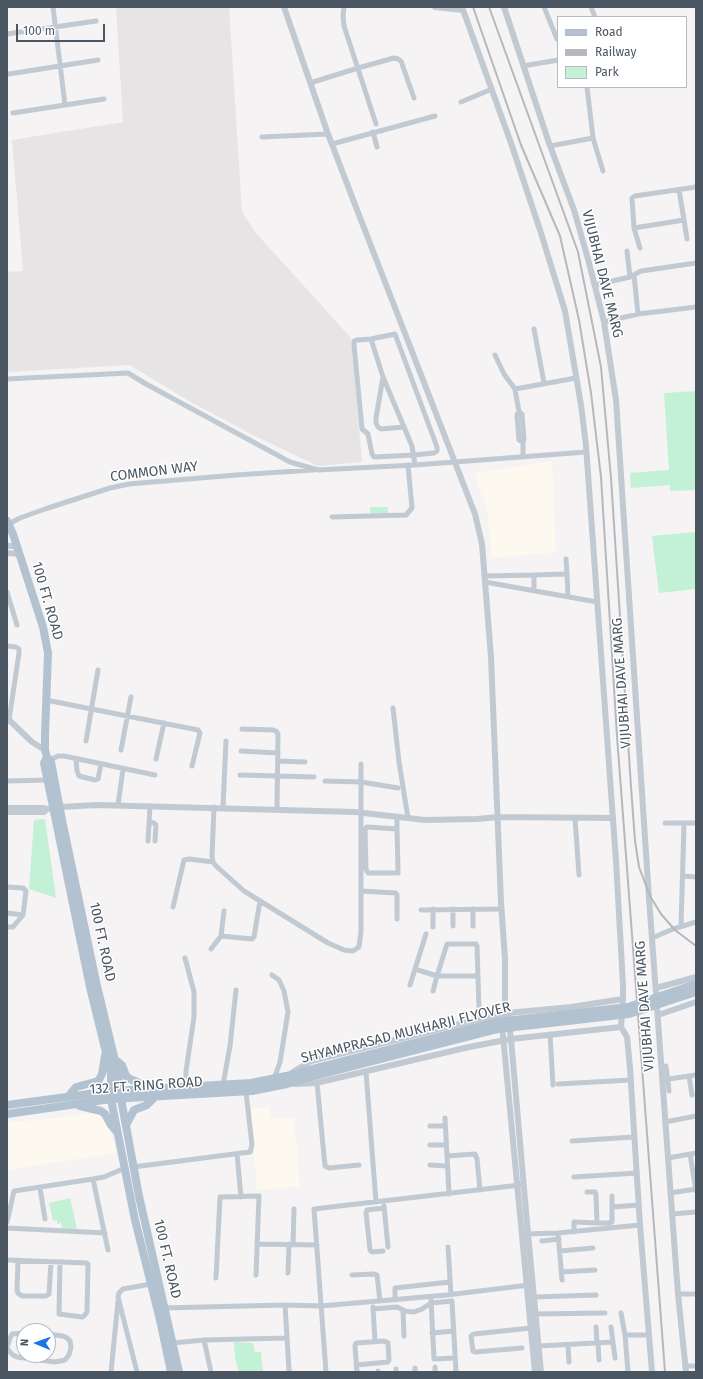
<!DOCTYPE html>
<style>
body{margin:0}
#map{position:relative;width:703px;height:1379px;overflow:hidden;background:#f5f3f3;font-family:"Fira Sans",sans-serif}
canvas{display:block}
.frame{position:absolute;inset:0;border:8px solid #4a5661;pointer-events:none}
.legend{position:absolute;left:557px;top:16px;width:130px;height:72px;box-sizing:border-box;background:#fff;border:1px solid #b7bbc0;margin:0;padding:5px 7px;list-style:none;font-size:12px;color:#4a5661}
.legend li{display:flex;align-items:center;gap:8px;height:20px}
.legend b{width:20px;border:1px solid #b7bbc0}
.north{position:absolute;left:16px;top:1323px;width:40px;height:40px;box-sizing:border-box;background:#fff;border:1px solid #b7bbc0;border-radius:50%;rotate:272deg;font-size:11px;font-weight:700;line-height:16px;text-align:center;color:#4a5661}
.north::after{content:'';display:block;margin:auto;width:14px;height:18px;background:#1a73e8;clip-path:polygon(50% 0,100% 100%,50% 72%,0 100%)}
.scale{position:absolute;left:16px;top:24px;width:89px;height:18px;box-sizing:border-box;border:2px solid #4a5661;border-top:0;padding-left:5px;font-size:12px;line-height:14px;white-space:nowrap;color:#4a5661;-webkit-text-stroke:3px #fff;paint-order:stroke}
</style>
<div id="map">
<canvas width="703" height="1379"></canvas>
<div class="frame"></div>
<ul class="legend">
<li><b style="height:5px;background:#b3c2d1"></b>Road</li>
<li><b style="height:5px;background:#b5b8bd"></b>Railway</li>
<li><b style="height:11px;background:#c3f1d5"></b>Park</li>
</ul>
<div class="north">N</div>
<div class="scale">100 m</div>
</div>
<script>
const c = document.querySelector('canvas').getContext('2d');
c.lineJoin = 'round';
function fillPath(path, color) { c.fillStyle = color; c.fill(path, 'evenodd'); }
const poly = rows => new Path2D(rows.map(r => 'M' + r).join(''));
function trace(path, color, width, dash) { c.strokeStyle = color; c.lineWidth = width; c.lineCap = dash ? 'butt' : 'round'; c.setLineDash(dash || []); c.stroke(path); }
function drawText(font, color, halo, rows, align = 'center') {
  c.font = font + ' "Fira Sans",sans-serif'; c.lineWidth = 3; c.setLineDash([]); c.textBaseline = 'middle'; c.strokeStyle = halo; c.fillStyle = color; for (const [text, x, y, turn = 0] of rows) {
    c.save(); c.translate(x, y); c.rotate((+turn || 0) * Math.PI / 180); c.textAlign = isNaN(turn) ? turn : align; if (halo) c.strokeText(text, 0, 0); c.fillText(text, 0, 0); c.restore();
  }
}
fillPath(poly([
 [552,461,556,552,492,558,487,510,475,477,475,473],
 [269,1107,271,1119,294,1117,300,1186,257,1190,251,1109],
 [93,1113,106,1116,116,1153,7,1170,7,1122,39,1120]
]), '#fdf9ef');
fillPath(poly([
 [116,7,229,7,242,212,256,233,351,338,362,462,318,466,253,435,189,401,130,365,7,372,7,272,23,271,12,140,123,122]
]), '#e6e4e5');
fillPath(poly([
 [696,391,696,490,670,491,670,485,631,488,630,473,669,470,664,393],
 [370,507,388,507,388,513,370,513],
 [696,532,696,589,659,593,652,536],
 [45,819,46,826,56,898,29,889,34,820],
 [70,1198,77,1228,63,1231,61,1223,57,1224,57,1220,53,1221,49,1203],
 [234,1342,253,1343,255,1352,261,1352,263,1372,239,1372,235,1358]
]), '#c3f1d5');
trace(poly([
 [344,7,343,16,344,26,376,124],
 [544,7,557,39],
 [591,7,595,17],
 [7,34,96,21],
 [523,66,558,60],
 [9,74,98,60],
 [310,83,358,68,394,58,398,59,401,61,414,98],
 [587,87,593,138,603,171],
 [461,102,492,89],
 [65,105,104,99],
 [13,113,65,105,53,7],
 [373,132,377,147],
 [262,137,328,134],
 [332,144,435,116],
 [550,146,593,138],
 [679,190,684,220,634,228,632,198,635,196,696,187],
 [684,220,687,239],
 [634,228,640,248],
 [627,251,630,277],
 [634,275,638,314],
 [595,285,630,277,641,271,696,263],
 [604,322,638,314,696,307],
 [534,329,544,383],
 [371,339,357,340,354,341,354,345,362,429,368,434,372,454,374,457,414,455,434,453,437,451,437,447,395,334,371,339,383,377],
 [495,355,504,374,515,389,519,412,522,414,524,439,523,442,523,457],
 [7,379,128,373,146,384,290,462,318,470,415,465,586,452],
 [515,389,576,378],
 [519,412,517,415,519,440,523,442],
 [404,427,381,429,378,427,376,423,376,418,383,377,412,446,415,465],
 [332,517,406,515,412,508,408,465],
 [9,524,20,518,45,509,110,488,129,484,236,475,313,470],
 [566,559,567,574],
 [484,576,534,575],
 [485,582,597,602],
 [534,591,534,575,567,574,568,597],
 [7,592,17,625],
 [7,646,16,647,19,649,19,653,9,720],
 [46,700,198,730,200,733,192,766],
 [393,708,399,762,408,818],
 [242,729,273,730,276,731,278,734,277,809],
 [86,741,98,670],
 [121,750,131,697],
 [241,751,278,753],
 [76,759,77,771,79,776,95,780,98,779,101,764],
 [156,759,164,723],
 [50,760,58,756,64,756,155,775],
 [278,761,305,762],
 [240,775,314,777],
 [7,781,47,780],
 [325,781,361,782,398,788],
 [118,805,123,769],
 [214,807,212,856,213,862,216,866,244,891,328,943,344,950,353,951,359,947,361,931,361,764],
 [223,807,226,741],
 [397,816,397,829,398,871,398,873,368,873,366,869,365,830,367,827,397,829],
 [575,818,579,875],
 [149,822,154,823,156,825,155,841],
 [665,823,696,823],
 [148,841,150,806],
 [683,876,696,877],
 [7,887,23,888,26,891,23,915,13,927,7,927],
 [361,891,396,893,397,895,397,919],
 [173,907,184,860,189,859,213,862],
 [433,909,433,927],
 [453,909,453,926],
 [473,909,473,926],
 [421,910,502,909],
 [7,913,23,915],
 [681,926,684,823],
 [426,934,415,969,437,976,433,991],
 [221,936,224,911],
 [652,938,673,929,696,922],
 [211,949,221,936,252,939,254,937,260,901],
 [185,958,194,992,194,1017,186,1071,186,1087],
 [272,975,279,980,284,991,288,1012,280,1062,274,1079],
 [478,976,437,976,447,944,476,944,477,946,479,1009,480,1019],
 [410,985,415,969],
 [550,1034,553,1085],
 [666,1066,669,1091],
 [366,1072,376,1202],
 [689,1076,692,1095],
 [662,1080,696,1075],
 [317,1083,325,1166,329,1168,359,1165],
 [558,1084,631,1080],
 [223,1085,230,1046,236,990],
 [445,1118,449,1194],
 [665,1122,696,1116],
 [430,1126,445,1126],
 [572,1141,634,1137],
 [430,1145,446,1145],
 [237,1154,241,1197],
 [690,1154,696,1191],
 [447,1156,475,1154,477,1159,480,1190],
 [668,1158,696,1153],
 [430,1165,447,1166],
 [133,1167,250,1152,252,1145,246,1092],
 [574,1177,637,1173],
 [93,1179,108,1250],
 [40,1188,45,1219],
 [670,1193,696,1189],
 [612,1196,612,1207],
 [384,1206,388,1247],
 [672,1214,696,1212],
 [7,1222,14,1191,93,1179,104,1177,125,1168],
 [597,1223,608,1223,612,1222,612,1207,639,1205],
 [7,1228,105,1233],
 [574,1232,574,1222,597,1223,596,1194,595,1192,587,1192],
 [558,1233,562,1280],
 [526,1234,558,1233,640,1225],
 [542,1241,559,1239],
 [257,1244,317,1245],
 [293,1245,294,1209],
 [448,1247,451,1295],
 [383,1251,372,1252,370,1250,366,1212,367,1210,384,1208],
 [560,1251,593,1248],
 [7,1260,86,1263,88,1264,87,1312,84,1316,82,1317,59,1314,60,1262],
 [18,1260,17,1290,18,1293,22,1296,46,1296,49,1294,51,1262],
 [561,1272,595,1270],
 [288,1273,289,1244],
 [352,1275,374,1274,377,1275,380,1301],
 [216,1278,220,1197,259,1196,256,1275],
 [678,1294,696,1294],
 [534,1297,596,1295],
 [395,1300,395,1288,450,1282],
 [431,1300,434,1359,455,1358],
 [285,1305,289,1370],
 [373,1307,375,1342],
 [162,1308,285,1305,321,1306,447,1295,529,1285],
 [373,1309,397,1307,405,1311,414,1312,422,1309,431,1303,452,1301,456,1372],
 [403,1310,404,1336],
 [621,1313,625,1335,628,1372],
 [535,1314,605,1313],
 [596,1327,597,1343],
 [611,1327,615,1358],
 [24,1333,12,1334,10,1338,7,1347,9,1351,13,1355,17,1357,55,1362,65,1360,69,1355,71,1347,70,1341,67,1338,63,1336,48,1334],
 [432,1333,454,1331],
 [625,1335,649,1335],
 [204,1340,211,1372],
 [172,1343,204,1340,286,1338],
 [598,1343,599,1360],
 [568,1345,569,1362],
 [539,1346,613,1342],
 [522,1348,475,1352,473,1351,471,1336,474,1334,531,1328],
 [356,1365,388,1362,389,1360,388,1343,384,1341,356,1343,355,1346,357,1372],
 [685,1366,696,1366],
 [435,1367,435,1372],
 [415,1368,415,1372],
 [396,1369,396,1372],
 [378,1371,378,1372],
 [111,1372,118,1301],
 [137,1372,118,1297,119,1293,123,1289,151,1284],
 [326,1372,314,1209,520,1185]
]), '#c1cad2', 5);
trace(poly([
 [284,7,328,134,354,202,475,514,482,544,491,657,501,902,505,959,505,1002,501,1015,535,1372],
 [435,7,463,10],
 [462,7,511,143,541,233,565,311,581,405,586,446,616,861,623,985,623,999,621,1027,627,1037,630,1068,640,1225,652,1372],
 [504,7,549,143,574,210,588,259,604,322,616,400,649,898,678,1294,686,1372],
 [7,546,17,546],
 [7,553,19,554],
 [7,718,32,742,45,750],
 [7,808,44,808,47,809],
 [7,812,44,812,47,809,60,807,97,805,355,812,425,820,477,819,498,817,613,818],
 [656,988,696,977],
 [505,1002,508,1013,511,1039,528,1234,541,1372],
 [658,1015,696,1002],
 [293,1072,311,1061,480,1019,508,1013,571,1007,623,999],
 [295,1084,316,1083,469,1047,511,1039,621,1027]
]), '#c1cad2', 6);
trace(poly([
 [7,521,13,534,43,627,48,653,45,735,45,750,47,757,51,762,62,820,97,986,118,1073,121,1099,139,1196,179,1372],
 [47,757,44,763,90,987,111,1073,111,1099,135,1220,160,1320,171,1372],
 [117,1061,122,1065,126,1076,130,1079,151,1088],
 [68,1097,76,1087,95,1082,99,1080,102,1074,105,1056],
 [7,1105,111,1091,251,1083,286,1076,309,1070],
 [80,1106,101,1111,105,1114,111,1125,117,1132],
 [7,1114,111,1099,252,1091,287,1084,311,1077],
 [126,1125,134,1110,147,1105,155,1097]
]), '#b3c2d1', 8);
trace(poly([
 [473,7,521,145,560,236,579,320,591,393,601,477,617,736,665,1372],
 [489,7,578,252,601,367,611,478,631,787,635,841,639,867,650,896,661,914,675,930,696,946]
]), '#b5b8bd', 2);
trace(poly([
 [309,1070,497,1022,628,1007,696,984],
 [311,1077,498,1029,629,1014,696,992]
]), '#b3c2d1', 8);
drawText('14px', '#4a5661', '#fff', [
 ["VIJUBHAI DAVE MARG",602,274,76],
 ["COMMON WAY",154,472,-7],
 ["100 FT. ROAD",47,601,74],
 ["VIJUBHAI DAVE MARG",622,683,-94],
 ["100 FT. ROAD",102,942,78],
 ["VIJUBHAI DAVE MARG",645,1006,-94],
 ["SHYAMPRASAD MUKHARJI FLYOVER",406,1033,-14],
 ["132 FT. RING ROAD",146,1086,-4],
 ["100 FT. ROAD",167,1259,77]
]);
</script>
